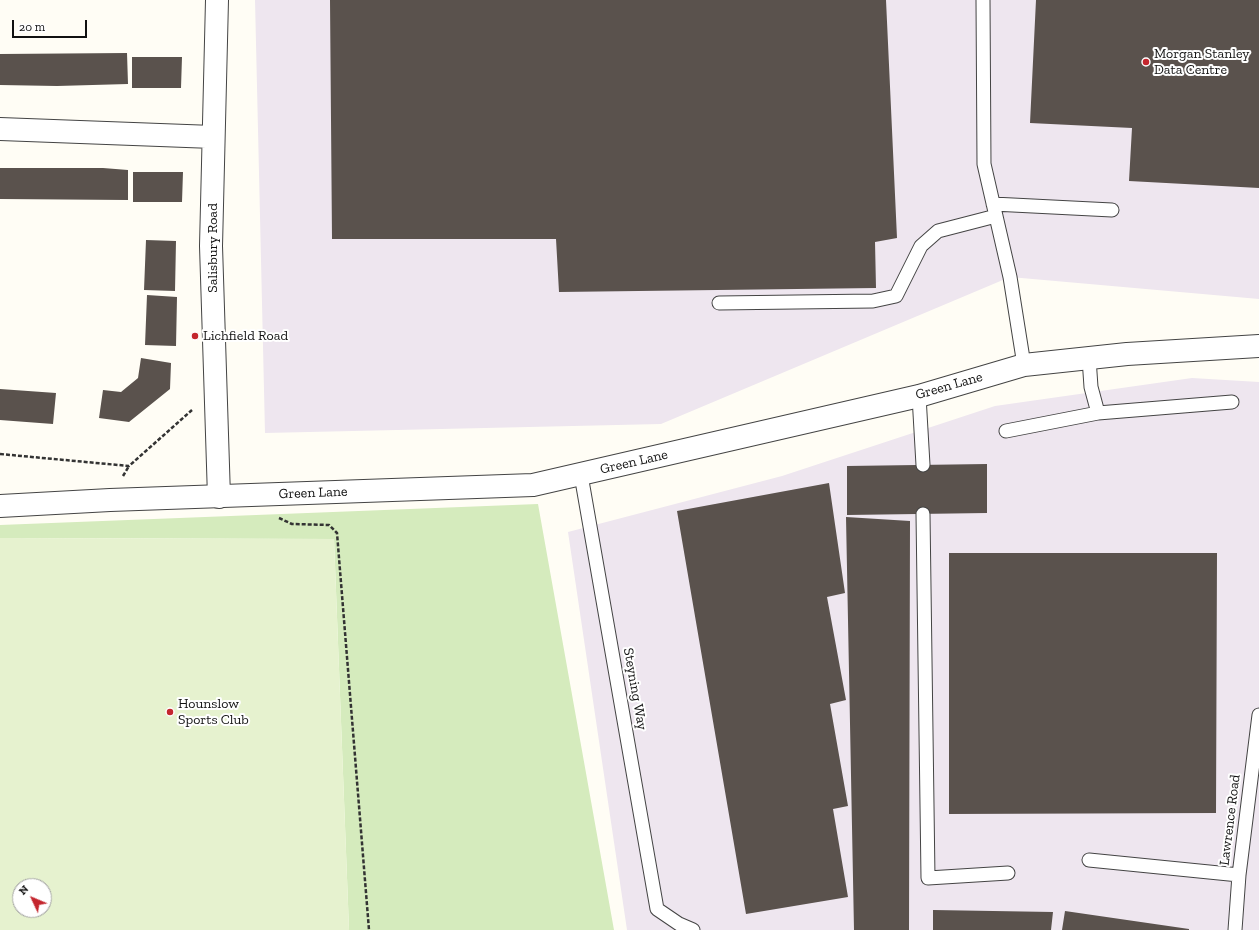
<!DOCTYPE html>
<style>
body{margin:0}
#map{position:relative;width:1259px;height:930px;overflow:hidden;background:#fffdf5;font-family:"Zilla Slab",serif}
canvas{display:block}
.north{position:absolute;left:12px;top:878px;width:40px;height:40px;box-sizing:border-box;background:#fff;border:1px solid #a0a0a0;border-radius:50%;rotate:314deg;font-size:11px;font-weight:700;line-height:16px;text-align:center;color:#111}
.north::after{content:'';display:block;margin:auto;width:14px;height:18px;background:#c4262e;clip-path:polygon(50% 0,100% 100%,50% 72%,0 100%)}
.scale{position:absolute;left:12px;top:20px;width:75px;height:18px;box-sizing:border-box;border:2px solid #111;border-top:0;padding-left:5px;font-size:12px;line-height:14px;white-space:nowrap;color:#111;-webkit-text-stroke:3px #fff;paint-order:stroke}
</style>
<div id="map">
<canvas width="1259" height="930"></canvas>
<div class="north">N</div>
<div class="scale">20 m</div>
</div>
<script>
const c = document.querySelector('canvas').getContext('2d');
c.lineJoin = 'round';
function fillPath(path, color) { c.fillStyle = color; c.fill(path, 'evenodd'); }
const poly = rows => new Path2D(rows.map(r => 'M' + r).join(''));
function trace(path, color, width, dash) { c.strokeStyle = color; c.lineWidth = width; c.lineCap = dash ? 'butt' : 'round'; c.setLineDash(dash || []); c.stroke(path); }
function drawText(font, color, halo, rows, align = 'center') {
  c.font = font + ' "Zilla Slab",serif'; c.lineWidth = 4; c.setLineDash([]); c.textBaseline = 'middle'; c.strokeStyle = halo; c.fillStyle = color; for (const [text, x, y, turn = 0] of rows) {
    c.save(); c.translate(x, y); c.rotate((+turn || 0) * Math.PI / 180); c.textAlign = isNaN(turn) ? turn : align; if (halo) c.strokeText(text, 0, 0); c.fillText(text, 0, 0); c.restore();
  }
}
fillPath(poly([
 [255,0,1259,0,1259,299,1010,277,661,424,265,433],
 [1192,378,1259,382,1259,930,627,930,568,532,782,476,995,406]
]), '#eee6ef');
fillPath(poly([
 [538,504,614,930,349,930,334,539,0,538,0,525]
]), '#d5ebbd');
fillPath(poly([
 [0,538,334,539,349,930,0,930],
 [20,886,44,886,44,910,20,910]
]), '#e6f2cf');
fillPath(poly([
 [330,0,886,0,897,238,875,242,876,288,559,292,556,239,332,239],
 [1036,0,1259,0,1259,188,1129,181,1132,128,1030,123],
 [127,53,128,84,57,86,0,85,0,54],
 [132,57,182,57,181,88,132,88],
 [0,168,103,168,128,170,128,200,0,199],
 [133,172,183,172,182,202,133,202],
 [146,240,176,241,175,291,144,290],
 [147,295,177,297,176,346,145,345],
 [141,358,171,363,170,389,129,422,99,418,103,390,121,392,138,378],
 [0,389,56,393,53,424,0,420],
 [987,464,987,513,847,515,847,466],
 [829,483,845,593,827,597,846,700,830,704,848,806,833,809,848,897,746,914,677,511],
 [846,517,910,521,909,930,854,930],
 [949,553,1217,553,1216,813,949,814],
 [933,910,1053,912,1051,930,933,930],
 [1065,911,1189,929,1189,930,1062,930]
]), '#5a524d');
const service = poly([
 [983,0,984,164,1010,277,1024,365],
 [993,204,1112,210],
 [719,303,873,301,896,296,921,246,938,231,996,216],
 [1089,358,1091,387,1098,413,1232,402],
 [919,396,923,465],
 [1006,431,1098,413],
 [581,475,657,909,679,924,693,930],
 [923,514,928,878,1008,873],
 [1089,860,1239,875],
 [1235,930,1239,875,1259,715]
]);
const minor = poly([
 [217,0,211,246,219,497],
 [0,129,213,137]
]);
const tertiary = poly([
 [0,506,110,500,533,485,919,396,1024,365,1127,354,1259,346]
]);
trace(service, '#444', 15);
trace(minor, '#444', 24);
trace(tertiary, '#444', 24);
trace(poly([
 [0,454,129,466,192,410],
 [123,476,129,466],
 [279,518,292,524,329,525,337,533,369,930]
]), '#333', 2.5, [4, 2]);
trace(service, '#fff', 13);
trace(minor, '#fff', 22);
trace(tertiary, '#fff', 22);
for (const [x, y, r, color] of [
 [1146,62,4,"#c4262e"],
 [195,336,4,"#c4262e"],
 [170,712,4,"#c4262e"]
]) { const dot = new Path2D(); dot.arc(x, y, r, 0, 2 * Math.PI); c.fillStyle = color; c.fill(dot); trace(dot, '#fff', 1.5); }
drawText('14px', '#111', '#fff', [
 ["Morgan Stanley",1154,54],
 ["Data Centre",1154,70],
 ["Lichfield Road",203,336],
 ["Hounslow",178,704],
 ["Sports Club",178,720]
], 'left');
drawText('14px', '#111', '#fff', [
 ["Salisbury Road",213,248,-90],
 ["Green Lane",949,386,-16],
 ["Green Lane",634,462,-13],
 ["Green Lane",313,493,-2],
 ["Steyning Way",635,689,80],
 ["Lawrence Road",1230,820,-83]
]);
</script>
